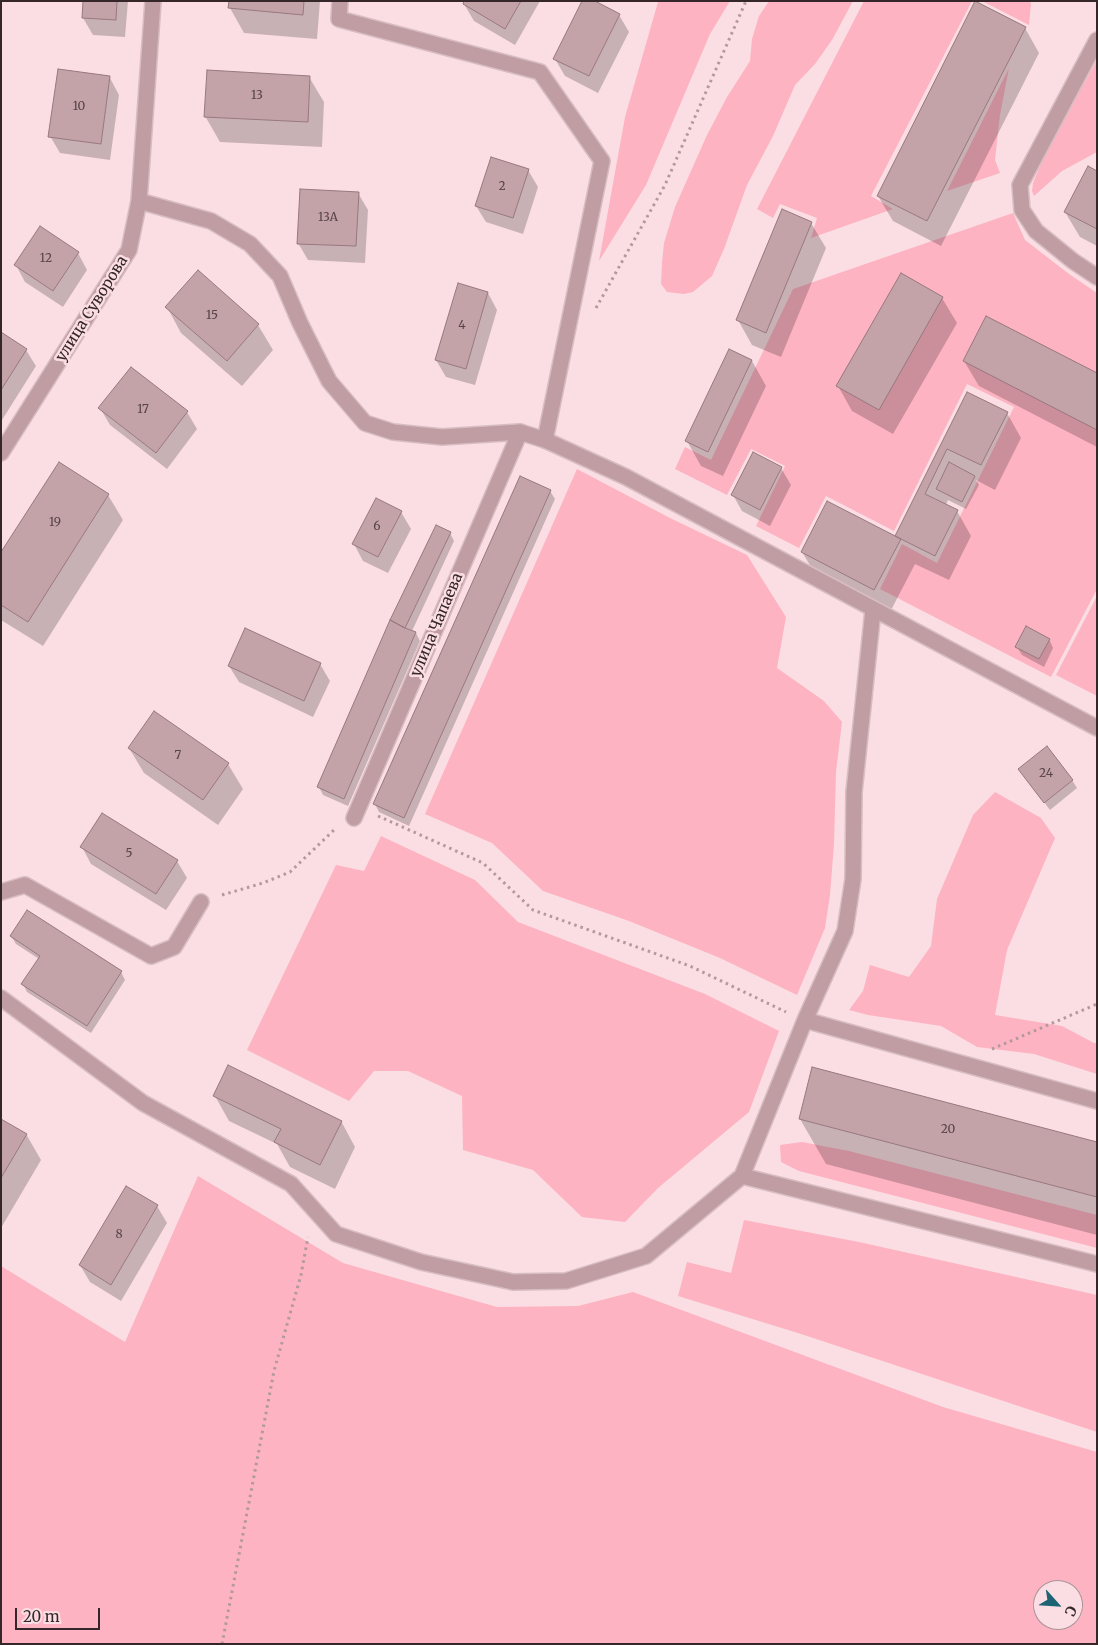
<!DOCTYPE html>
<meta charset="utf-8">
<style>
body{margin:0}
#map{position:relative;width:1098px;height:1645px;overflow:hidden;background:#fbdee3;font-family:Merriweather,serif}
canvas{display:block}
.frame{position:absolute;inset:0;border:2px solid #342629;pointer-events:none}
.north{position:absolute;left:1033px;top:1580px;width:50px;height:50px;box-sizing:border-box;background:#fbdee3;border:1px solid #ab9499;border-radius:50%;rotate:116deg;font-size:14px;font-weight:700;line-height:20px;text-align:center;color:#342629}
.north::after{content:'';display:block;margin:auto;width:18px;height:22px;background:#1c6373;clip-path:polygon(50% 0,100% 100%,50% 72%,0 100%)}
.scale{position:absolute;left:15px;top:1608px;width:85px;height:22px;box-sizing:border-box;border:2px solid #342629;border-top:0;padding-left:6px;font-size:15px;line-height:18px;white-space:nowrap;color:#342629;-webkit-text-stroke:4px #fbdee3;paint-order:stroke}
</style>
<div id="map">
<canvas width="1098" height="1645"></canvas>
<div class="frame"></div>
<div class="north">С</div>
<div class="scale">20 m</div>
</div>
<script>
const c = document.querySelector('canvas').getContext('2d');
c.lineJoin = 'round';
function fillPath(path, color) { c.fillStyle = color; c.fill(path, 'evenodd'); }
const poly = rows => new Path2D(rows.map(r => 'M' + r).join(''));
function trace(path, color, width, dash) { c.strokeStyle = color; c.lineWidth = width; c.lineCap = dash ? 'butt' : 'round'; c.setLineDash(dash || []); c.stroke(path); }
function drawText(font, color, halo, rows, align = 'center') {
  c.font = font + ' Merriweather,serif'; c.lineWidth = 5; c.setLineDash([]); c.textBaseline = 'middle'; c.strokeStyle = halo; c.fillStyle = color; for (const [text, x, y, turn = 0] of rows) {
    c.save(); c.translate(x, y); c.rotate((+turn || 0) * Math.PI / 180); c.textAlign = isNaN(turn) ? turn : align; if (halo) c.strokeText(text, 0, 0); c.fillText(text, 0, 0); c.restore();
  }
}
fillPath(poly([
 [657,1,730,1,710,34,646,185,599,261,625,117,658,2],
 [769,1,853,1,832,40,815,64,795,85,773,136,747,185,724,249,712,276,693,292,684,294,667,292,661,284,662,263,664,243,675,207,707,135,727,97,750,61,752,39,759,16],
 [864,1,972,1,871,196,893,209,811,238,817,218,780,204,773,218,757,209],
 [982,1,1030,1,1031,4,1029,25],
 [1097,60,1097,152,1062,171,1034,196,1032,191,1033,183,1045,153],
 [1009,68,1000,115,995,160,1000,173,947,191],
 [1013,213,1025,240,1069,274,1097,293,1097,589,1051,677,880,589,902,544,937,563,1014,407,967,384,894,531,826,496,799,548,756,526,785,466,751,449,727,495,675,469,685,447,711,460,793,289],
 [577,469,670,518,747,555,786,617,777,668,824,701,842,722,836,772,834,844,830,895,825,928,797,995,720,958,629,921,543,891,492,843,425,814],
 [1097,596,1097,696,1056,675],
 [995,792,1041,818,1055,838,1007,950,995,1015,1062,1026,1094,1043,1097,1043,1097,1074,1034,1054,977,1047,941,1026,868,1015,849,1010,863,991,870,965,909,977,931,946,937,899,973,815],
 [381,836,475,880,518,922,705,994,779,1031,749,1112,658,1188,625,1222,582,1217,533,1170,463,1150,462,1096,408,1071,374,1071,349,1101,247,1050,336,865,364,871],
 [802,1142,849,1151,1097,1215,1097,1248,799,1171,781,1162,780,1145],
 [198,1176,343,1263,497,1307,578,1306,633,1292,943,1407,1097,1452,1097,1644,1,1644,1,1266,125,1342],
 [1043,1590,1073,1590,1073,1620,1043,1620],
 [744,1220,859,1242,1097,1295,1097,1432,801,1334,678,1296,687,1262,731,1273]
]), '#fdb3c1');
fillPath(poly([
 [85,1,128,1,125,37,93,35,83,18],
 [230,1,320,1,317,39,244,33,230,8],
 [466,1,540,1,515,45,474,21,464,4],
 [619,15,629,32,598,93,565,76,555,59],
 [1025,28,1039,53,941,246,893,221,878,196],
 [309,77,324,102,322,147,220,142,205,116],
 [110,78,119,95,110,160,60,153,50,136],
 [528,170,538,187,523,234,486,222,476,206],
 [1097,172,1097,246,1080,237,1065,212],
 [358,193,368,210,365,263,308,260,298,243],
 [811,223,826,248,781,357,752,345,738,320],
 [78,253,87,270,63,307,25,282,16,265],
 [198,272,258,325,273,350,242,386,181,333,167,307],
 [901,275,942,298,957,323,893,434,852,411,838,386],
 [488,293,497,310,475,385,446,377,436,360],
 [1,333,26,350,36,366,2,420],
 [730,351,752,361,766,386,723,476,701,466,687,441],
 [964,361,1097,374,1097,447,979,386],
 [131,369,187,412,197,429,167,469,110,425,100,408],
 [968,394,1007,413,1021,438,995,490,976,480,979,485,966,509,948,500,946,505,957,511,971,536,949,580,915,564,889,614,817,577,802,552,895,538],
 [781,468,791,485,770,526,742,511,733,495],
 [550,491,555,499,409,826,379,812,375,804],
 [108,495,123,520,43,646,1,620,1,555],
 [401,512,411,529,388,573,363,561,354,544],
 [450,533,454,541,412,631,416,633,420,641,348,806,323,795,319,787],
 [1049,639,1053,648,1044,667,1022,655,1017,647],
 [320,664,330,681,313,717,239,682,229,666],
 [129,748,228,764,243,789,218,825,144,773],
 [1020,770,1072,780,1077,788,1050,810],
 [82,847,177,861,187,878,166,910,91,864],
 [11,936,121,972,125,980,91,1033,27,992,23,984,39,959,16,944],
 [215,1096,341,1121,355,1147,335,1189,290,1167,277,1144,229,1121],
 [800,1119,1097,1143,1097,1235,826,1164],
 [1,1120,26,1134,41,1160,1,1228],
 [157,1206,167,1223,121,1301,90,1282,80,1265]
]), '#0003');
const building = poly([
 [83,1,117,1,116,20,82,18,83,1],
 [229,1,304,1,303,15,228,8,229,1],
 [464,1,521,1,505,29,463,4,464,1],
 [582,1,595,1,620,14,589,76,553,59,582,1],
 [975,1,1026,27,927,221,877,196,975,1],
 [58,69,110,76,101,144,48,137,58,69],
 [207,70,310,76,308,122,204,117,207,70],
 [491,157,529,169,513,218,475,206,491,157],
 [1088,166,1097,171,1097,229,1064,212,1088,166],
 [300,189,359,192,356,246,297,244,300,189],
 [782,209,812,222,766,333,736,320,782,209],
 [40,226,79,252,53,291,14,265,40,226],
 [198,270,259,324,227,361,165,307,198,270],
 [901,273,943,297,879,410,836,386,901,273],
 [458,283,488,292,466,369,435,360,458,283],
 [986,316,1097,373,1097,430,963,361,986,316],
 [1,332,27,349,1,390,1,332],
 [729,349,752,360,708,452,685,441,729,349],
 [131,367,188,411,156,453,98,408,131,367],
 [967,392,1008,412,981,465,947,449,925,494,958,510,935,556,895,536,967,392],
 [753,452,782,467,760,510,731,495,753,452],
 [59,462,109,494,28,622,1,605,1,552,59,462],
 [949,462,975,476,962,502,936,489,949,462],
 [520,476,551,490,404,818,373,804,520,476],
 [376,498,402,511,378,557,352,544,376,498],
 [827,501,901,539,874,590,801,552,827,501],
 [436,525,451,532,405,628,390,620,436,525],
 [390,620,405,628,416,632,344,799,317,787,390,620],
 [1026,626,1050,639,1039,659,1015,647,1026,626],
 [245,628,321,663,304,701,228,666,245,628],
 [154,711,229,763,203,800,128,748,154,711],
 [1047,746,1073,780,1044,803,1018,769,1047,746],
 [102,813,178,860,156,894,80,847,102,813],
 [27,910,122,971,87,1026,21,984,40,956,10,936,27,910],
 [228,1065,342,1121,320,1165,274,1142,281,1129,213,1096,228,1065],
 [812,1067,1097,1142,1097,1197,799,1119,812,1067],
 [1,1119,27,1134,1,1178,1,1119],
 [126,1186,158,1205,111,1285,79,1265,126,1186]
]);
fillPath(building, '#c3a2a8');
trace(building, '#97787e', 1);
const lane = poly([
 [340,1,339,19,540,72,602,161,545,440],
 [1097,40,1020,185,1022,210,1036,231,1073,261,1097,277],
 [354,818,520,432],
 [1,892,25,885,151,956,174,947,201,902],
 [1,998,143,1103,291,1184,336,1234,421,1262,513,1282,566,1281,646,1256,742,1176,805,1020,845,931,853,879,854,792,873,610],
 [805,1020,1097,1101],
 [742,1176,1097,1264]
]);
const street = poly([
 [139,201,211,221,250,244,280,276,300,323,329,381,365,423,393,432,442,437,520,432,545,440,626,477,1097,728],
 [1,453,129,250,139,201,153,1]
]);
trace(lane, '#d7bdc2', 18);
trace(street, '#d7bdc2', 18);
trace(poly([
 [596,308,665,185,746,1],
 [378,816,483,863,533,910,690,966,786,1012],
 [222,895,263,883,290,872,335,829],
 [992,1049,1097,1004],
 [222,1644,274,1371,301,1275,308,1237]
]), '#b1999e', 3, [2.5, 4]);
trace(lane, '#bf9da3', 15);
trace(street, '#bf9da3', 15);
drawText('12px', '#584549', null, [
 ["13",257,96],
 ["10",79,107],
 ["2",502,187],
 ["13А",328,218],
 ["12",46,259],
 ["15",212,316],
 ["4",462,326],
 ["17",143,410],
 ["19",55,523],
 ["6",377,527],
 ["7",178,756],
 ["24",1046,774],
 ["5",129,854],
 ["20",948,1130],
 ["8",119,1235]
]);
drawText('15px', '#342629', '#fbdee3', [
 ["улица Суворова",92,309,-58],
 ["улица Чапаева",437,625,-67]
]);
</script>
